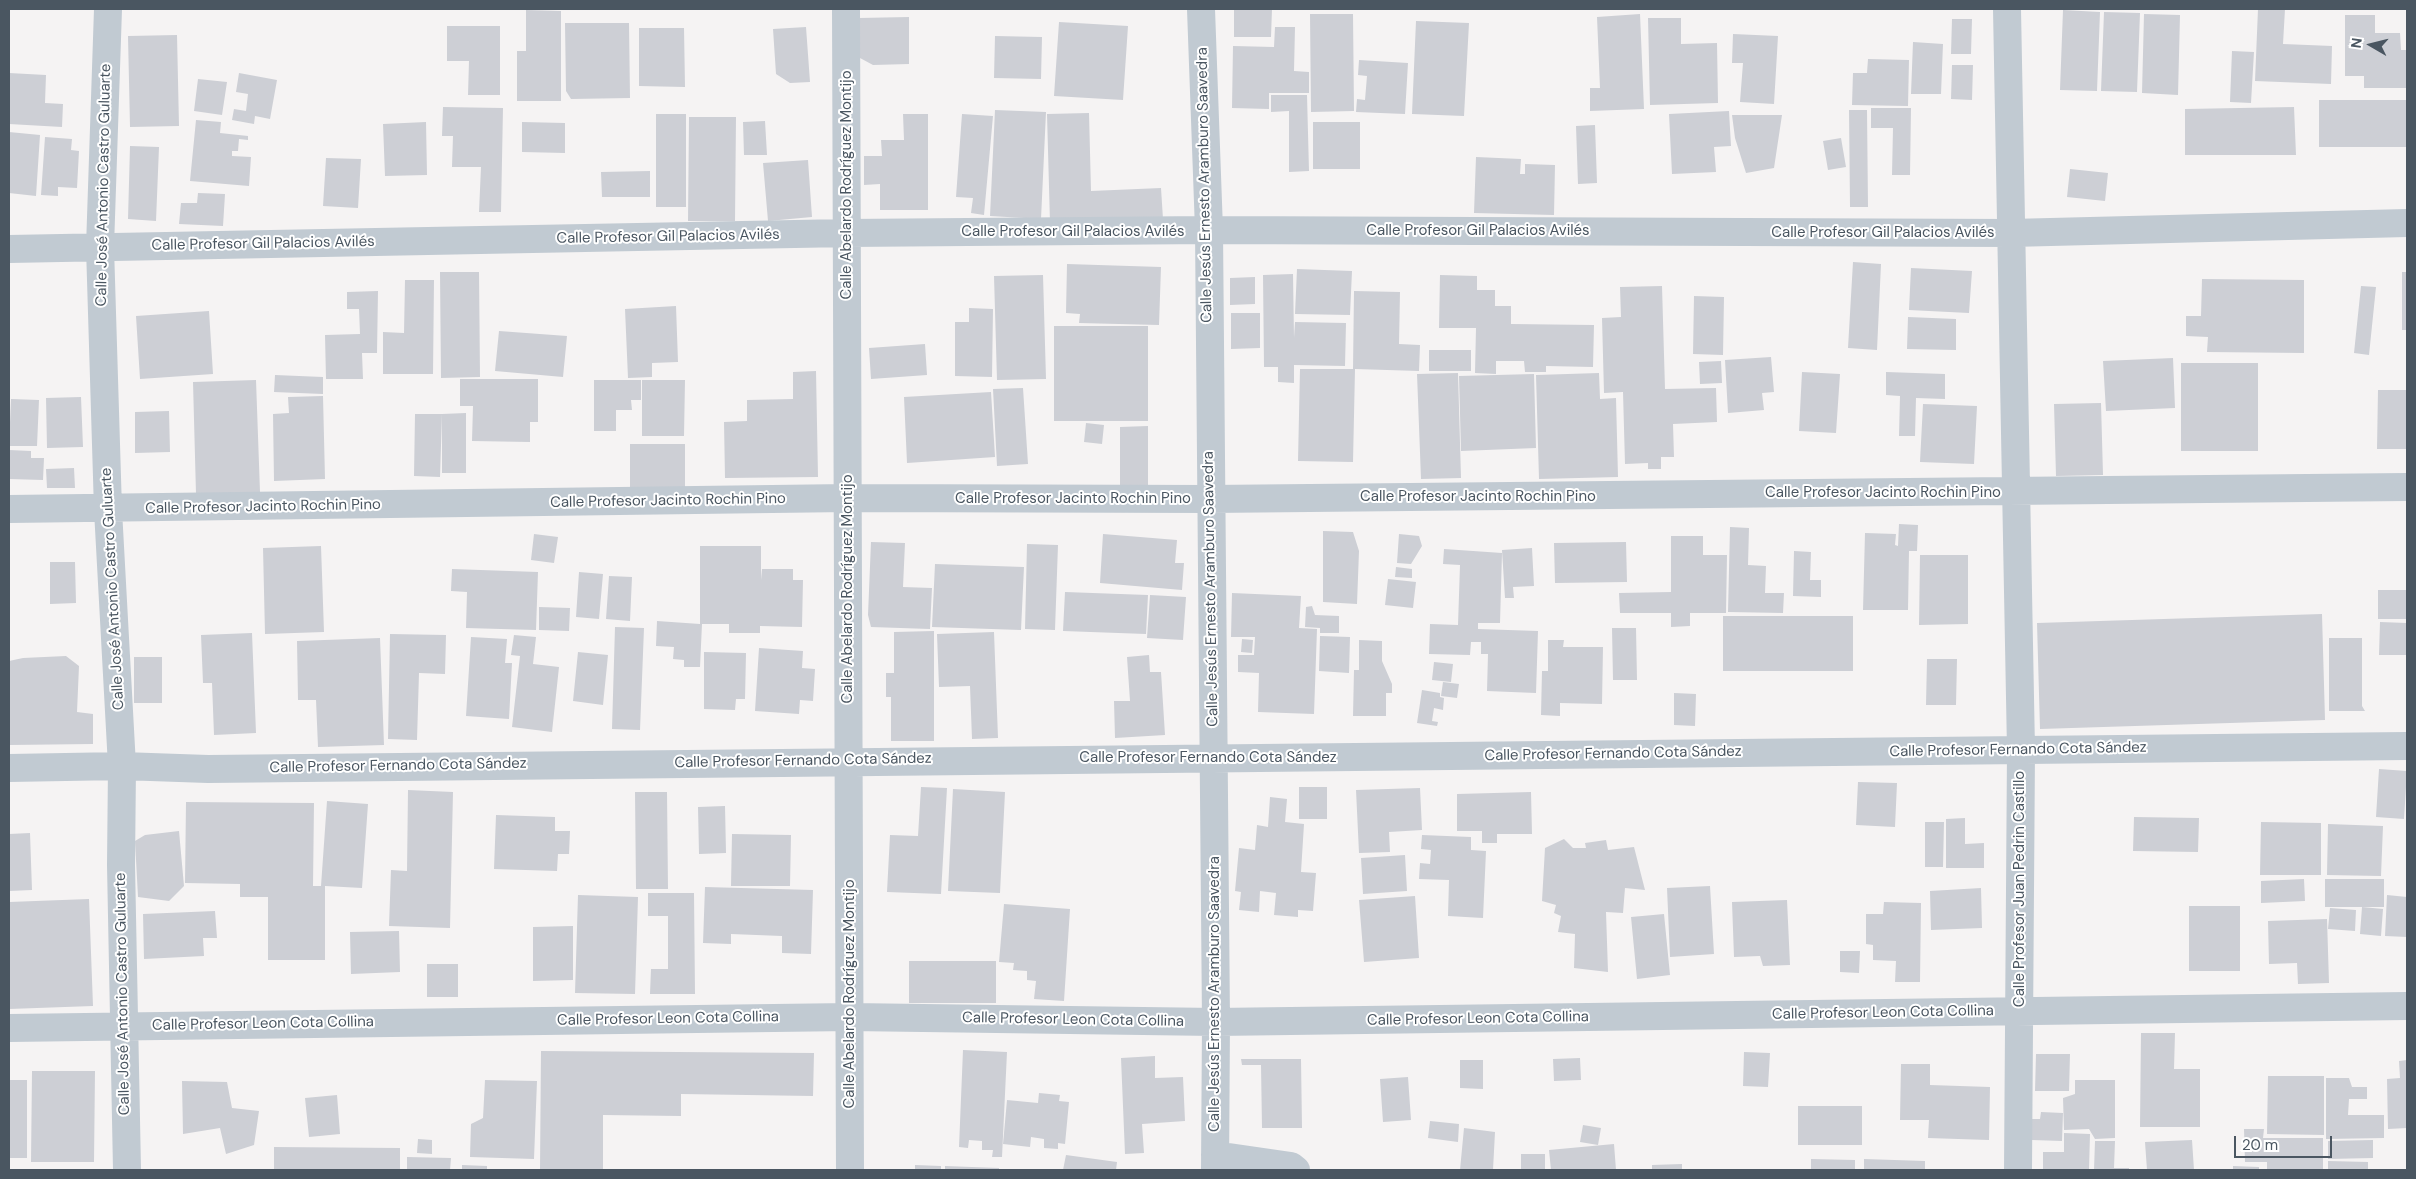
<!DOCTYPE html>
<meta charset="utf-8">
<style>
body{margin:0}
#map{position:relative;width:2416px;height:1179px;overflow:hidden;background:#f5f3f3;font-family:"DM Sans",sans-serif}
canvas{display:block}
.frame{position:absolute;inset:0;border:10px solid #4a5661;pointer-events:none}
.north{position:absolute;left:2346px;top:20px;width:50px;height:50px;-webkit-text-stroke:4px #fff;paint-order:stroke;rotate:278deg;font-size:14px;font-weight:700;line-height:20px;text-align:center;color:#4a5661}
.north::after{content:'';display:block;margin:auto;width:18px;height:22px;background:#4a5661;clip-path:polygon(50% 0,100% 100%,50% 72%,0 100%)}
.scale{position:absolute;left:2234px;top:1136px;width:98px;height:22px;box-sizing:border-box;border:2px solid #4a5661;border-top:0;padding-left:6px;font-size:15px;line-height:18px;white-space:nowrap;color:#4a5661;-webkit-text-stroke:4px #fff;paint-order:stroke}
</style>
<div id="map">
<canvas width="2416" height="1179"></canvas>
<div class="frame"></div>
<div class="north">N</div>
<div class="scale">20 m</div>
</div>
<script>
const c = document.querySelector('canvas').getContext('2d');
c.lineJoin = 'round';
function fillPath(path, color) { c.fillStyle = color; c.fill(path, 'evenodd'); }
const poly = rows => new Path2D(rows.map(r => 'M' + r).join(''));
function trace(path, color, width, dash) { c.strokeStyle = color; c.lineWidth = width; c.lineCap = dash ? 'butt' : 'round'; c.setLineDash(dash || []); c.stroke(path); }
function drawText(font, color, halo, rows, align = 'center') {
  c.font = font + ' "DM Sans",sans-serif'; c.lineWidth = 4; c.setLineDash([]); c.textBaseline = 'middle'; c.strokeStyle = halo; c.fillStyle = color; for (const [text, x, y, turn = 0] of rows) {
    c.save(); c.translate(x, y); c.rotate((+turn || 0) * Math.PI / 180); c.textAlign = isNaN(turn) ? turn : align; if (halo) c.strokeText(text, 0, 0); c.fillText(text, 0, 0); c.restore();
  }
}
fillPath(poly([
 [1234,9,1272,9,1271,37,1234,37],
 [2258,9,2285,9,2283,44,2332,46,2331,84,2255,81],
 [526,10,561,11,561,101,517,101,517,51,526,51],
 [2063,10,2100,12,2097,91,2060,90],
 [2104,12,2140,13,2137,92,2101,91],
 [1310,14,1353,14,1354,111,1311,112],
 [1640,14,1644,109,1590,111,1590,88,1600,88,1597,17],
 [2144,14,2180,15,2178,95,2142,93],
 [2345,15,2375,15,2375,33,2400,33,2401,50,2407,50,2407,88,2364,88,2364,76,2345,76],
 [909,17,909,64,873,65,860,58,859,18],
 [1648,18,1681,18,1681,44,1717,43,1718,103,1650,105],
 [1952,19,1972,19,1971,54,1951,54],
 [1416,21,1469,23,1464,116,1412,114],
 [1059,22,1128,26,1123,100,1054,96],
 [565,23,629,23,630,98,571,99,566,91],
 [447,26,500,26,500,95,468,95,469,61,447,61],
 [806,27,810,82,790,83,776,74,773,29],
 [1275,27,1295,27,1294,71,1309,72,1309,93,1269,93,1269,109,1232,108,1233,46,1274,47],
 [639,28,684,28,685,87,639,86],
 [1733,34,1778,36,1774,104,1740,102,1743,63,1732,63],
 [177,35,179,126,130,127,128,36],
 [995,36,1042,37,1041,79,994,78],
 [1913,42,1943,44,1941,94,1911,94],
 [2232,51,2254,52,2251,103,2230,102],
 [1868,59,1909,60,1908,106,1852,105,1853,73,1867,73],
 [1359,60,1408,63,1405,114,1356,112,1357,99,1365,100,1367,76,1358,75],
 [1952,65,1973,65,1972,100,1951,99],
 [9,73,46,75,45,103,63,104,62,127,9,124],
 [239,73,277,80,270,119,255,116,254,124,232,120,234,109,246,111,248,94,236,92],
 [198,79,227,82,222,115,194,111],
 [1271,95,1307,95,1309,171,1289,172,1289,111,1271,112],
 [2319,100,2407,100,2407,147,2319,147],
 [443,107,503,108,501,212,479,212,481,167,452,167,453,136,442,136],
 [2294,107,2296,155,2185,155,2185,109],
 [1871,108,1911,108,1910,175,1892,175,1893,128,1871,128],
 [995,110,1046,112,1041,219,990,216],
 [1849,110,1867,110,1868,207,1850,207],
 [1729,111,1731,146,1714,147,1716,172,1672,174,1669,114],
 [1089,113,1091,191,1161,188,1163,219,1050,223,1047,114],
 [656,114,686,114,686,207,656,207],
 [903,114,928,114,928,210,880,210,880,184,864,185,864,156,882,156,881,140,904,140],
 [962,114,993,116,984,215,971,213,973,198,956,197],
 [1732,115,1782,115,1774,168,1746,173,1735,138],
 [689,117,736,117,735,221,688,221],
 [196,120,221,122,220,133,248,136,248,140,239,139,238,151,232,151,232,156,251,157,249,186,190,181],
 [765,121,767,155,744,155,743,122],
 [426,122,427,175,385,176,383,124],
 [522,122,565,123,565,153,522,152],
 [1313,122,1360,122,1360,169,1313,169],
 [1595,125,1597,183,1578,184,1576,126],
 [9,132,40,135,36,196,9,193],
 [45,137,72,139,71,150,79,151,77,188,58,187,58,196,41,195],
 [1841,138,1846,167,1828,170,1823,141],
 [130,146,159,147,156,221,128,219],
 [1476,157,1521,159,1520,174,1525,174,1525,164,1555,165,1554,215,1474,213],
 [326,158,361,159,358,208,323,206],
 [808,160,812,217,768,221,763,163],
 [2070,169,2108,173,2105,201,2067,197],
 [650,171,650,197,602,197,601,172],
 [198,193,225,194,223,226,179,224,181,203,197,203],
 [1853,262,1881,264,1877,350,1848,348],
 [1067,264,1161,267,1159,325,1079,323,1080,314,1066,313],
 [1911,268,1972,271,1969,313,1909,310],
 [1297,269,1352,271,1350,315,1295,314],
 [440,272,479,272,480,377,441,378],
 [2402,272,2407,272,2407,330,2402,330],
 [1293,274,1294,338,1295,322,1346,323,1345,366,1294,365,1294,383,1278,382,1278,367,1264,367,1263,275],
 [1043,275,1046,379,997,380,994,276],
 [1440,275,1477,276,1477,290,1495,290,1495,306,1511,306,1511,324,1594,325,1593,367,1546,366,1546,372,1525,372,1524,361,1496,361,1496,374,1475,373,1476,328,1439,328],
 [1255,277,1255,304,1230,305,1230,278],
 [2202,279,2304,280,2304,353,2207,352,2208,337,2186,336,2186,316,2201,316],
 [405,280,434,280,433,374,383,374,383,332,404,333],
 [1662,286,1665,389,1716,388,1717,422,1673,424,1674,457,1661,457,1661,469,1648,469,1648,463,1625,464,1623,392,1604,393,1602,318,1621,317,1620,287],
 [2361,286,2376,287,2369,355,2354,353],
 [378,291,377,353,362,353,363,379,326,379,325,335,360,334,359,309,347,309,347,292],
 [1354,291,1400,292,1399,344,1420,345,1419,371,1355,369,1353,462,1298,461,1300,369,1353,369],
 [1694,296,1724,297,1723,355,1693,354],
 [676,306,678,362,652,363,652,377,628,378,625,309],
 [969,308,993,309,992,377,955,376,955,322,969,322],
 [209,311,213,374,140,379,136,316],
 [1231,313,1260,313,1260,348,1231,349],
 [1908,317,1956,319,1956,350,1907,349],
 [1054,326,1148,326,1148,421,1054,421],
 [499,331,567,336,563,377,495,371],
 [925,344,927,375,871,379,869,348],
 [1429,350,1471,350,1471,371,1429,371],
 [1771,357,1774,392,1762,393,1764,410,1728,413,1725,360],
 [2173,358,2175,408,2106,411,2103,361],
 [1721,361,1722,383,1700,384,1699,362],
 [2181,363,2258,363,2258,451,2181,451],
 [816,371,818,477,725,478,724,422,747,421,747,400,793,399,793,372],
 [1802,372,1840,374,1836,433,1799,431],
 [1886,372,1945,374,1945,399,1916,398,1915,436,1899,436,1900,396,1886,395],
 [1458,373,1461,478,1421,479,1417,374],
 [1599,373,1600,399,1616,398,1618,477,1539,479,1536,375],
 [1534,374,1536,448,1461,451,1459,376],
 [275,375,323,377,323,394,274,392],
 [460,379,538,379,538,422,530,422,530,442,472,441,473,406,460,406],
 [256,380,260,492,196,494,193,382],
 [594,380,641,380,641,400,631,400,632,410,616,410,616,431,594,431],
 [642,380,685,380,684,436,642,436],
 [1023,388,1028,464,997,466,993,389],
 [2378,390,2407,390,2406,449,2377,449],
 [991,392,995,457,907,463,904,397],
 [323,396,325,479,274,481,273,414,289,413,288,397],
 [81,397,83,447,47,448,46,398],
 [11,399,39,400,37,446,9,446],
 [2101,403,2103,475,2056,476,2054,404],
 [1923,404,1977,406,1974,464,1920,462],
 [169,411,170,452,135,453,135,412],
 [466,413,466,473,442,473,442,414],
 [415,414,442,414,440,477,414,476],
 [1086,423,1104,425,1102,444,1084,442],
 [1148,426,1148,489,1120,489,1120,427],
 [630,444,685,444,685,487,630,487],
 [9,450,31,451,31,458,44,458,43,480,9,479],
 [74,468,75,488,47,488,46,469],
 [1899,524,1918,525,1917,551,1909,551,1908,610,1863,610,1865,533,1896,534,1895,545,1898,546],
 [1730,527,1749,528,1748,565,1766,566,1765,593,1784,593,1783,613,1728,612],
 [1323,531,1353,532,1359,551,1357,604,1323,602],
 [534,534,558,537,554,563,531,560],
 [1103,534,1177,540,1175,563,1184,563,1182,590,1100,583],
 [1399,534,1419,536,1422,546,1411,564,1397,563],
 [1671,536,1703,536,1703,555,1727,555,1726,613,1690,613,1690,626,1671,627,1671,613,1620,613,1619,593,1671,592],
 [871,542,905,543,903,587,932,588,930,629,871,627,868,615],
 [1626,542,1627,582,1555,583,1554,543],
 [1027,544,1058,545,1055,630,1025,629],
 [321,546,324,632,265,634,263,548],
 [700,546,761,546,761,580,762,569,793,569,793,580,803,580,802,627,760,626,760,633,729,633,729,624,702,624,700,667,684,667,684,660,673,659,674,647,656,646,657,621,700,624],
 [1532,548,1534,586,1513,587,1514,598,1505,598,1502,550],
 [1444,549,1502,553,1500,623,1478,623,1478,629,1538,631,1536,693,1487,691,1488,654,1481,654,1481,642,1471,642,1470,655,1429,654,1430,624,1458,625,1460,565,1443,564],
 [1794,551,1811,552,1810,580,1821,580,1821,597,1793,596],
 [1920,555,1968,555,1968,624,1919,625],
 [50,562,75,562,76,603,50,604],
 [935,564,1024,567,1021,630,932,627],
 [1396,567,1412,569,1412,578,1395,577],
 [452,569,538,572,536,630,466,628,467,592,451,591],
 [579,572,603,574,599,619,576,617],
 [609,576,632,577,630,621,606,619],
 [1388,579,1416,582,1413,608,1385,605],
 [2378,590,2407,590,2407,619,2378,619],
 [1065,592,1148,595,1146,634,1063,631],
 [1232,593,1301,596,1299,628,1317,629,1314,714,1258,712,1259,673,1238,672,1238,655,1254,655,1255,637,1231,637],
 [1150,595,1186,597,1183,640,1147,638],
 [1312,606,1315,615,1339,616,1339,633,1320,633,1320,628,1305,627,1306,607],
 [539,607,570,608,569,631,539,630],
 [2322,614,2325,720,2040,729,2037,623],
 [1723,616,1853,616,1853,671,1723,671],
 [2380,622,2407,623,2407,655,2379,655],
 [615,627,644,628,640,730,612,729],
 [1612,628,1636,628,1637,680,1613,680],
 [934,631,934,741,891,741,891,697,886,697,886,673,894,673,894,632],
 [994,632,998,738,972,739,970,686,939,687,937,634],
 [252,633,256,733,214,735,212,683,203,683,201,635],
 [390,634,446,635,445,674,419,673,417,740,388,739],
 [514,635,536,637,533,664,559,667,552,732,512,727,520,656,511,655],
 [1320,636,1350,637,1349,673,1319,671],
 [471,637,507,639,505,663,512,663,509,719,466,716],
 [380,638,384,745,318,747,316,700,298,700,297,641],
 [2329,638,2362,638,2362,706,2365,711,2329,711],
 [1242,639,1253,640,1252,653,1241,652],
 [1359,640,1382,641,1382,661,1392,684,1392,693,1386,693,1386,716,1353,716,1354,670,1359,670],
 [1548,640,1564,640,1563,647,1603,647,1602,704,1560,703,1560,716,1541,715,1542,671,1548,671],
 [759,648,803,651,802,668,815,669,813,701,800,700,799,714,755,711],
 [578,652,608,655,603,705,573,701],
 [704,652,746,653,745,699,736,699,735,710,704,709],
 [1149,655,1150,672,1161,672,1165,735,1115,738,1114,701,1130,701,1127,657],
 [66,656,79,666,77,712,93,714,93,744,9,745,9,661,23,658],
 [134,657,162,657,162,703,134,703],
 [1927,659,1957,659,1956,705,1926,705],
 [1434,662,1453,664,1451,682,1432,680],
 [1443,682,1459,684,1457,698,1441,696],
 [1422,690,1440,693,1440,697,1444,698,1443,710,1434,708,1432,721,1438,722,1437,726,1417,723],
 [1674,693,1696,694,1695,726,1674,725],
 [2379,769,2407,771,2404,819,2376,817],
 [1858,782,1897,783,1895,827,1856,825],
 [921,787,947,788,941,894,887,892,890,835,918,836],
 [1299,787,1327,787,1327,819,1299,819],
 [1420,788,1422,830,1389,832,1390,852,1359,853,1356,790],
 [953,789,1005,792,1000,893,948,891],
 [408,790,453,792,450,928,389,926,391,870,407,871],
 [635,792,667,792,668,889,636,889],
 [1531,792,1532,834,1497,834,1497,843,1482,843,1482,831,1457,831,1457,794],
 [1270,797,1287,799,1285,822,1304,824,1301,872,1316,873,1313,911,1298,910,1298,917,1274,915,1276,893,1260,891,1259,912,1239,910,1241,892,1235,891,1239,848,1255,850,1257,825,1268,827],
 [327,801,368,804,362,888,325,886,325,960,268,960,268,897,240,897,240,884,185,883,186,802,314,803,313,886,321,886],
 [725,806,726,853,699,854,698,807],
 [496,815,555,817,555,831,570,831,569,854,558,854,557,871,494,869],
 [2134,817,2199,818,2198,852,2133,851],
 [1965,818,1965,844,1984,843,1984,868,1946,868,1946,819],
 [1925,822,1944,822,1943,867,1925,867],
 [2261,822,2321,823,2321,875,2260,875],
 [2328,824,2383,826,2381,876,2327,875],
 [179,831,184,886,169,901,138,897,135,841,145,835],
 [30,833,32,890,9,891,9,834],
 [732,834,791,835,790,886,731,886],
 [1422,835,1471,837,1471,850,1486,851,1483,918,1448,916,1449,880,1419,879,1420,863,1430,864,1431,850,1421,849],
 [1564,839,1573,848,1586,848,1585,843,1606,840,1608,850,1634,847,1645,890,1625,888,1623,913,1606,912,1608,972,1574,968,1575,934,1558,932,1561,916,1554,913,1556,905,1542,901,1545,848],
 [1405,855,1407,891,1363,894,1361,858],
 [2304,879,2305,901,2261,903,2261,881],
 [2325,879,2384,879,2384,907,2325,907],
 [1710,886,1714,954,1670,957,1667,888],
 [705,887,813,890,811,954,782,953,782,936,731,934,731,944,703,943],
 [1981,888,1982,928,1931,930,1930,891],
 [648,893,694,893,695,994,650,994,651,969,668,969,668,916,648,916],
 [578,895,638,897,635,994,575,993],
 [2387,895,2407,897,2407,937,2385,936],
 [1415,896,1419,958,1364,962,1359,900],
 [89,899,93,1006,9,1009,9,902],
 [1787,900,1790,965,1763,966,1760,956,1734,957,1732,902],
 [1884,902,1921,903,1920,982,1895,982,1896,961,1873,960,1873,945,1866,944,1866,914,1883,914],
 [1004,904,1070,909,1064,1001,1034,999,1036,981,1027,980,1027,971,1013,970,1014,963,999,962],
 [2189,906,2240,906,2240,971,2189,971],
 [2362,907,2383,909,2381,936,2360,934],
 [2330,908,2356,910,2355,931,2328,929],
 [215,911,217,938,203,938,204,956,144,959,143,914],
 [1664,914,1670,975,1637,979,1631,917],
 [2327,919,2329,983,2298,984,2297,963,2269,964,2268,921],
 [573,926,573,980,533,981,533,927],
 [399,931,400,972,351,974,350,932],
 [1840,951,1860,951,1859,973,1840,972],
 [909,961,996,961,996,1003,909,1003],
 [427,964,458,964,458,997,427,997],
 [2141,1033,2175,1033,2174,1069,2200,1069,2200,1127,2140,1127],
 [963,1050,1007,1052,1002,1157,992,1157,993,1150,982,1150,982,1141,969,1140,968,1148,959,1147],
 [541,1051,814,1053,813,1096,681,1094,681,1116,603,1115,603,1170,540,1170],
 [1744,1052,1770,1053,1768,1087,1743,1086],
 [2036,1054,2070,1054,2069,1091,2035,1091],
 [1155,1056,1155,1078,1183,1077,1185,1121,1142,1124,1144,1153,1125,1154,1121,1058],
 [1580,1058,1581,1080,1554,1081,1553,1059],
 [1241,1059,1301,1059,1302,1128,1262,1128,1261,1065,1242,1065],
 [1460,1060,1483,1060,1483,1089,1460,1088],
 [2407,1060,2407,1128,2388,1129,2387,1079,2400,1078,2399,1061],
 [1901,1064,1930,1064,1930,1085,1990,1087,1989,1140,1928,1138,1929,1120,1900,1120],
 [32,1071,95,1071,94,1162,31,1162],
 [2268,1076,2324,1076,2324,1135,2267,1134],
 [1408,1077,1411,1120,1383,1122,1380,1079],
 [2326,1078,2349,1078,2352,1087,2367,1087,2367,1099,2349,1099,2348,1115,2384,1115,2384,1138,2326,1139],
 [9,1080,27,1080,27,1158,9,1158],
 [485,1080,537,1081,534,1159,470,1157,471,1124,483,1118],
 [2075,1080,2115,1080,2115,1138,2095,1139,2089,1129,2064,1130,2063,1098,2075,1094],
 [182,1081,227,1082,232,1108,259,1111,254,1145,226,1154,220,1128,183,1134],
 [1039,1093,1060,1095,1059,1101,1069,1102,1065,1144,1058,1143,1058,1149,1044,1148,1044,1139,1031,1137,1030,1147,1003,1144,1007,1100,1038,1103],
 [337,1095,340,1134,309,1137,305,1098],
 [1798,1106,1862,1106,1862,1145,1798,1145],
 [2041,1112,2063,1113,2062,1141,2032,1140,2032,1119,2040,1119],
 [1430,1121,1459,1124,1458,1142,1428,1138],
 [1583,1125,1601,1128,1598,1145,1580,1142],
 [1464,1128,1495,1132,1493,1170,1460,1170],
 [2244,1129,2264,1129,2263,1138,2323,1138,2323,1170,2267,1170,2267,1162,2245,1162],
 [2064,1133,2090,1134,2089,1170,2043,1170,2043,1152,2064,1152],
 [418,1139,432,1140,432,1154,417,1153],
 [2192,1140,2194,1170,2147,1170,2145,1142],
 [2373,1140,2373,1158,2328,1159,2328,1141],
 [2095,1141,2115,1141,2114,1168,2129,1168,2129,1170,2094,1170],
 [1614,1144,1616,1170,1551,1170,1549,1150],
 [274,1147,400,1148,400,1170,274,1170],
 [1521,1154,1545,1154,1545,1170,1521,1170],
 [1066,1155,1117,1162,1116,1170,1063,1170],
 [407,1157,451,1158,450,1170,407,1170],
 [1811,1159,1855,1160,1855,1170,1811,1170],
 [1864,1159,1925,1161,1925,1170,1864,1170],
 [2328,1161,2368,1162,2368,1170,2328,1170],
 [1682,1164,1682,1170,1652,1170,1652,1165],
 [462,1165,487,1166,487,1170,462,1170],
 [915,1165,941,1166,941,1170,915,1170],
 [945,1166,999,1168,999,1170,945,1170],
 [2233,1166,2259,1167,2259,1170,2233,1170]
]), '#cdcfd5');
trace(poly([
 [108,9,100,247,108,510,122,766,121,865,127,1170],
 [846,9,850,1170],
 [1201,9,1209,230,1216,1022,1215,1170],
 [2007,9,2021,750,2018,1170],
 [9,249,847,233,1209,230,2011,233,2407,223],
 [9,509,848,498,1210,499,2407,487],
 [9,768,122,766,208,769,2407,746],
 [9,1028,850,1017,1216,1022,2407,1006],
 [1215,1155,1291,1166,1296,1170]
]), '#c1cad2', 28);
drawText('15px', '#4a5661', '#fff', [
 ["Calle José Antonio Castro Guluarte",104,185,-89],
 ["Calle Abelardo Rodríguez Montijo",847,185,-90],
 ["Calle Jesús Ernesto Aramburo Saavedra",1205,185,-91],
 ["Calle Profesor Gil Palacios Avilés",1478,231],
 ["Calle Profesor Gil Palacios Avilés",1073,232],
 ["Calle Profesor Gil Palacios Avilés",1883,233],
 ["Calle Profesor Gil Palacios Avilés",668,237,-1],
 ["Calle Profesor Gil Palacios Avilés",263,244,-1],
 ["Calle Profesor Jacinto Rochin Pino",1883,493],
 ["Calle Profesor Jacinto Rochin Pino",1478,497],
 ["Calle Profesor Jacinto Rochin Pino",1073,499],
 ["Calle Profesor Jacinto Rochin Pino",668,501,-1],
 ["Calle Profesor Jacinto Rochin Pino",263,507,-1],
 ["Calle José Antonio Castro Guluarte",113,589,-93],
 ["Calle Abelardo Rodríguez Montijo",848,589,-90],
 ["Calle Jesús Ernesto Aramburo Saavedra",1211,589,-91],
 ["Calle Profesor Fernando Cota Sández",2018,750,-1],
 ["Calle Profesor Fernando Cota Sández",1613,754,-1],
 ["Calle Profesor Fernando Cota Sández",1208,758],
 ["Calle Profesor Fernando Cota Sández",803,761,-1],
 ["Calle Profesor Fernando Cota Sández",398,766,-1],
 ["Calle Profesor Juan Pedrin Castillo",2020,889,-90],
 ["Calle José Antonio Castro Guluarte",123,994,-91],
 ["Calle Abelardo Rodríguez Montijo",850,994,-90],
 ["Calle Jesús Ernesto Aramburo Saavedra",1215,994,-90],
 ["Calle Profesor Leon Cota Collina",1883,1013,-1],
 ["Calle Profesor Leon Cota Collina",668,1019,-1],
 ["Calle Profesor Leon Cota Collina",1478,1019,-1],
 ["Calle Profesor Leon Cota Collina",1073,1020,1],
 ["Calle Profesor Leon Cota Collina",263,1024,-1]
]);
</script>
